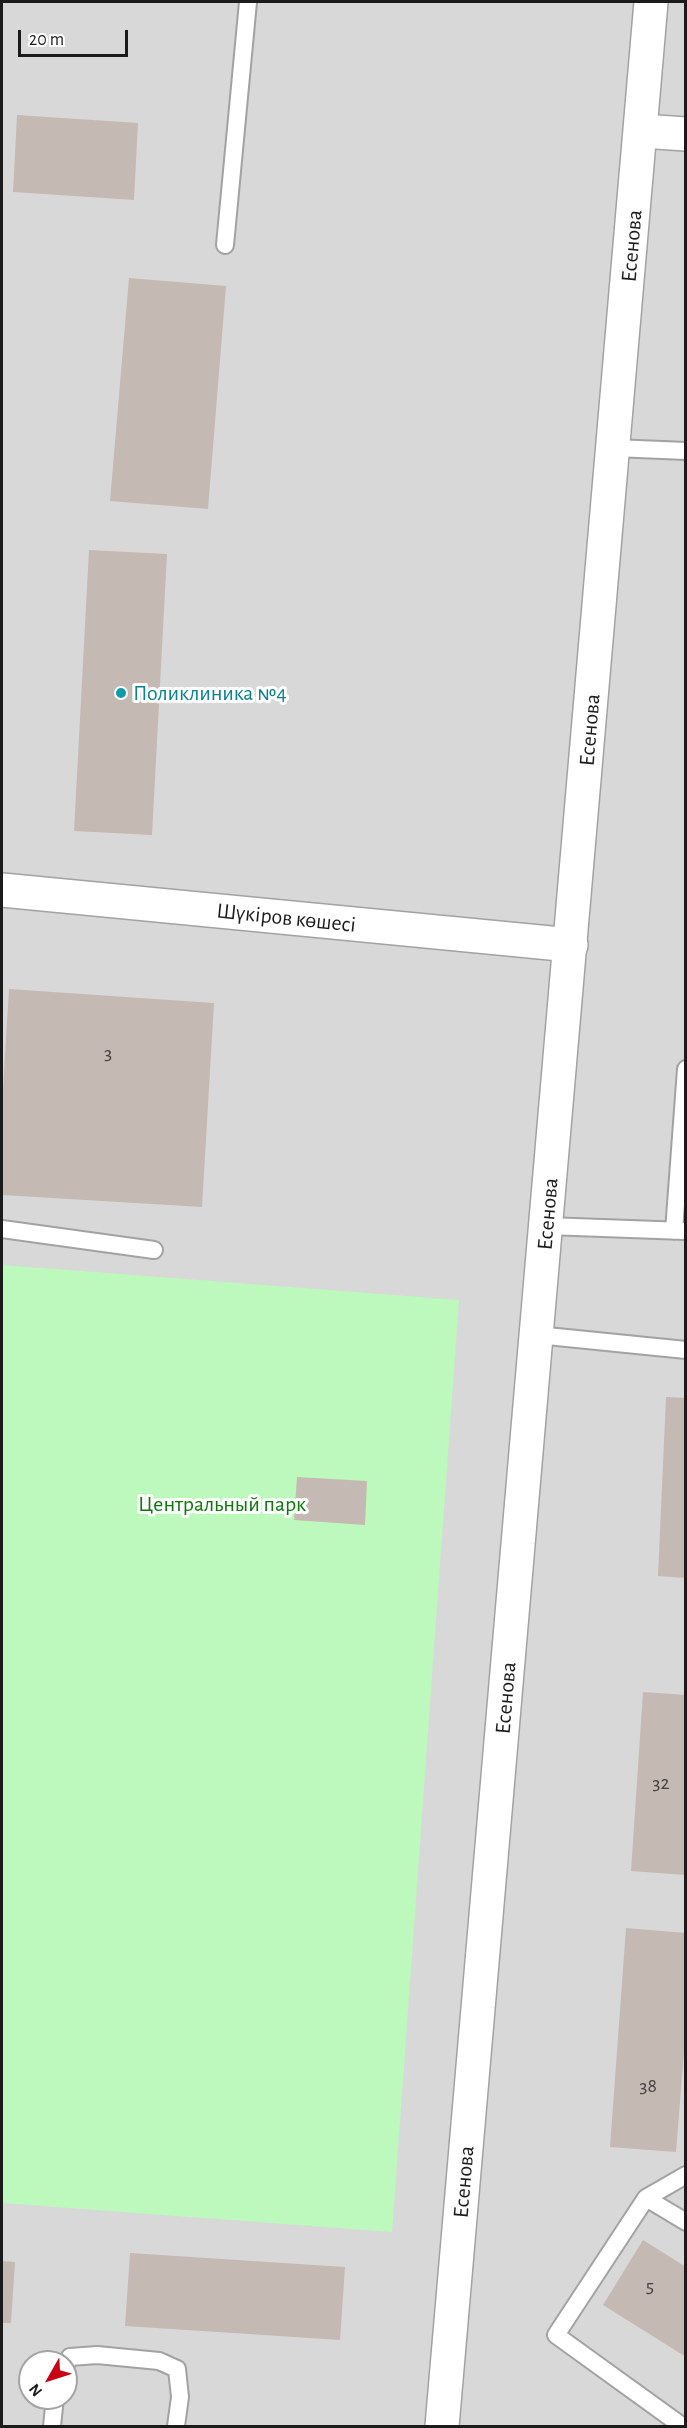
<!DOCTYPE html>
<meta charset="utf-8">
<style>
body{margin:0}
#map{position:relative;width:687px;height:2428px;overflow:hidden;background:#ede8e1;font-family:"Alegreya Sans",sans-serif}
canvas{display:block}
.frame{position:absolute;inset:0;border:3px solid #1b1b1b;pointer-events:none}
.north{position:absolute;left:18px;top:2350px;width:60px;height:60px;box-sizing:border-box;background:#fff;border:2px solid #a4a4a4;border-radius:50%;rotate:231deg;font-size:16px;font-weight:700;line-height:24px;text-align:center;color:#1b1b1b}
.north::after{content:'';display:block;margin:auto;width:21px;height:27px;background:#c70015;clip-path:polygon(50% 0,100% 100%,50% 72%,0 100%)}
.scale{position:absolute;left:18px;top:30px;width:110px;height:27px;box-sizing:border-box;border:3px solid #1b1b1b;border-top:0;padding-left:8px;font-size:18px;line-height:21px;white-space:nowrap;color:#1b1b1b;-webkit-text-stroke:4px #fff;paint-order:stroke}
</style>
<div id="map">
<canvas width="687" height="2428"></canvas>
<div class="frame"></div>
<div class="north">N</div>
<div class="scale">20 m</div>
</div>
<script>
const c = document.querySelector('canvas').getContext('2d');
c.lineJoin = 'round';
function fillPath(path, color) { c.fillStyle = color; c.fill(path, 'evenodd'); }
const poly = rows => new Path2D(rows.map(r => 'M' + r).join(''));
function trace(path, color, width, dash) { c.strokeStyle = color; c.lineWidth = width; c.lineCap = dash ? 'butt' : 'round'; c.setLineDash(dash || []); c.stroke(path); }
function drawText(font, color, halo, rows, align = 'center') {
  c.font = font + ' "Alegreya Sans",sans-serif'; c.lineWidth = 6; c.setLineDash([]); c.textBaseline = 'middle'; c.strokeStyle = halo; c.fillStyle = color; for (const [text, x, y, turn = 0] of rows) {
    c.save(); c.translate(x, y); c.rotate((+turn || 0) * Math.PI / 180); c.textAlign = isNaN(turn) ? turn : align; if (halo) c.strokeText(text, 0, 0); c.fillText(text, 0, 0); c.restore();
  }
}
fillPath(poly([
 [2,2,685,2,685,2426,2,2426],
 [30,2362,66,2362,66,2398,30,2398]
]), '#d9d8d8');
fillPath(poly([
 [2,1265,459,1300,392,2232,2,2203]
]), '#bdf9bc');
fillPath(poly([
 [17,115,138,123,134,200,13,192],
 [129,278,226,286,208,509,110,501],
 [89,550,167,554,152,835,74,831],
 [9,989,214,1003,202,1207,2,1195,2,1104],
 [666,1397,686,1398,686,1578,658,1576],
 [297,1477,367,1481,365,1525,294,1520],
 [643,1692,686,1695,686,1875,631,1871],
 [626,1928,686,1933,686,2026,676,2152,610,2147],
 [643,2240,686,2267,686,2357,603,2305],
 [130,2253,345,2267,340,2340,125,2326],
 [2,2261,15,2262,11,2323,2,2323]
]), '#c5b9b4');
const service = poly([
 [225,245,248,2],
 [614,448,686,451],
 [547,1226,685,1231],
 [2,1229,154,1250],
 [674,1231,686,1069],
 [537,1335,686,1350],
 [646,2198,686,2175],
 [66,2364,70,2357,97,2355,159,2361,177,2369,180,2397,176,2426],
 [52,2426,55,2398],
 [682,2426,556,2335,646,2198,686,2222]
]);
const minor = poly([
 [642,131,686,134],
 [2,890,571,945]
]);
const tertiary = poly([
 [442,2426,651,2]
]);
trace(service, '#a2a2a2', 20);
trace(minor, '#a2a2a2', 36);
trace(tertiary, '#a2a2a2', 36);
trace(service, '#fff', 16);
trace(minor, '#fff', 33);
trace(tertiary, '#fff', 33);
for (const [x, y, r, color] of [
 [121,693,6,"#0f9aa8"]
]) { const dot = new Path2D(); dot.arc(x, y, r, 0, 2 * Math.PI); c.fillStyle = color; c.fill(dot); trace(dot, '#fff', 2); }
drawText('20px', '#464241', null, [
 ["3",108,1053],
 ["32",661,1783],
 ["38",648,2086],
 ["5",650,2286]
]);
drawText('22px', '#1b1b1b', '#fff', [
 ["Есенова",632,246,-85],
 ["Есенова",590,730,-85],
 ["Шүкіров көшесі",286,918,6],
 ["Есенова",548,1214,-85],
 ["Есенова",506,1698,-85],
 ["Есенова",464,2182,-85]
]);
drawText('22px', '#0d838f', '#fff', [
 ["Поликлиника №4",133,693]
], 'left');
drawText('22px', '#0d780b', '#fff', [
 ["Центральный парк",222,1504]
]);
</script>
